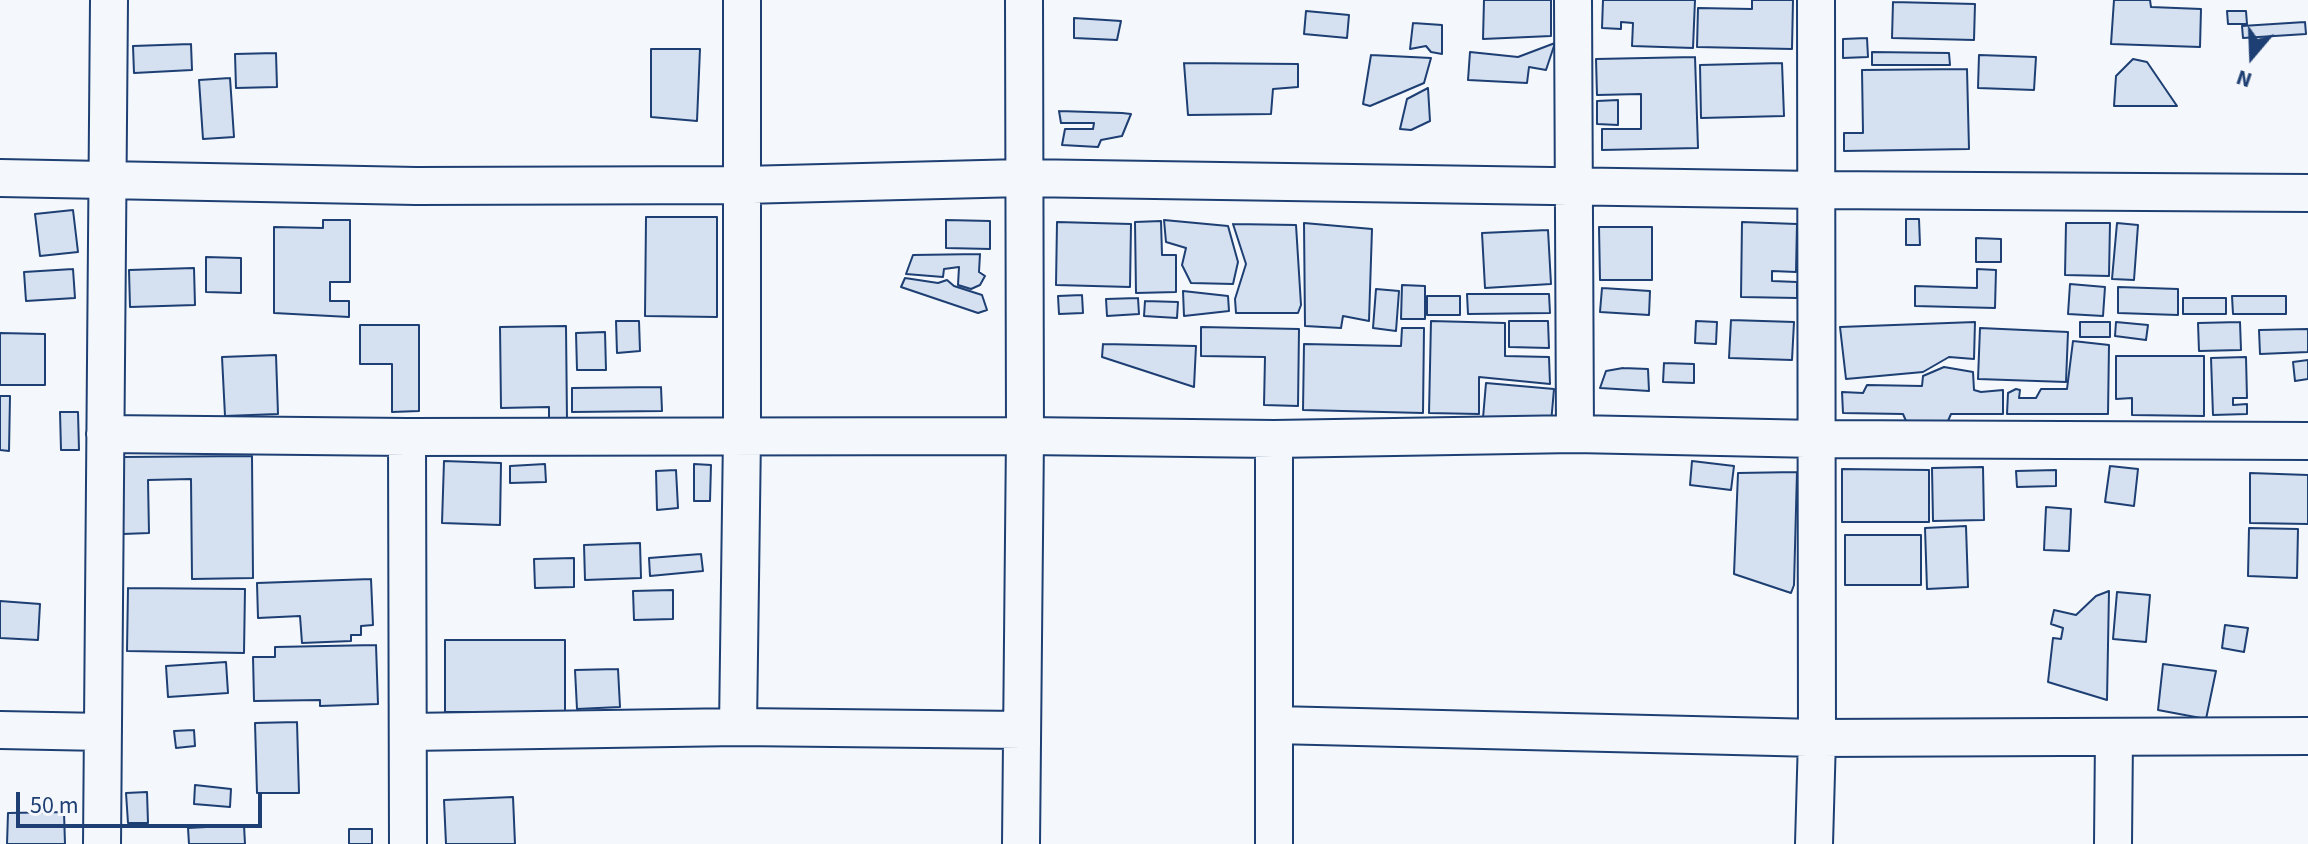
<!DOCTYPE html>
<style>
body{margin:0}
#map{position:relative;width:2308px;height:844px;overflow:hidden;background:#f4f7fb;font-family:"Source Sans 3",sans-serif}
canvas{display:block}
.north{position:absolute;left:2212px;top:16px;width:80px;height:80px;-webkit-text-stroke:6px #f4f7fb;paint-order:stroke;rotate:199deg;font-size:22px;font-weight:700;line-height:32px;text-align:center;color:#1d3f73}
.north::after{content:'';display:block;margin:auto;width:28px;height:36px;background:#1d3f73;clip-path:polygon(50% 0,100% 100%,50% 72%,0 100%)}
.scale{position:absolute;left:16px;top:792px;width:246px;height:36px;box-sizing:border-box;border:4px solid #1d3f73;border-top:0;padding-left:10px;font-size:24px;line-height:28px;white-space:nowrap;color:#1d3f73;-webkit-text-stroke:6px #f4f7fb;paint-order:stroke}
</style>
<div id="map">
<canvas width="2308" height="844"></canvas>
<div class="north">N</div>
<div class="scale">50 m</div>
</div>
<script>
const c = document.querySelector('canvas').getContext('2d');
c.lineJoin = 'round';
function fillPath(path, color) { c.fillStyle = color; c.fill(path, 'evenodd'); }
const poly = rows => new Path2D(rows.map(r => 'M' + r).join(''));
function trace(path, color, width, dash) { c.strokeStyle = color; c.lineWidth = width; c.lineCap = dash ? 'butt' : 'round'; c.setLineDash(dash || []); c.stroke(path); }
const building = poly([
 [1484,0,1551,0,1551,36,1483,39,1484,0],
 [1603,0,1695,0,1693,48,1632,46,1633,23,1621,22,1621,29,1602,28,1603,0],
 [1752,0,1793,0,1792,49,1697,47,1698,8,1752,9,1752,0],
 [2114,0,2150,0,2151,7,2201,9,2200,47,2111,44,2114,0],
 [1893,2,1975,4,1974,40,1892,38,1893,2],
 [1306,11,1349,15,1347,38,1304,34,1306,11],
 [2227,11,2246,11,2247,24,2228,24,2227,11],
 [1074,18,1121,21,1117,40,1074,38,1074,18],
 [2305,22,2306,34,2243,38,2242,26,2305,22],
 [1413,23,1442,25,1442,54,1431,52,1426,46,1410,49,1413,23],
 [1867,38,1868,57,1843,58,1843,39,1867,38],
 [1555,43,1546,70,1529,67,1527,83,1468,80,1470,52,1518,57,1555,43],
 [191,44,192,70,134,73,133,46,191,44],
 [651,49,700,49,697,121,651,117,651,49],
 [1872,52,1949,53,1950,65,1872,65,1872,52],
 [276,53,277,87,236,88,235,54,276,53],
 [1371,55,1431,58,1424,83,1370,106,1363,104,1371,55],
 [1979,55,2036,57,2034,90,1978,88,1979,55],
 [1695,57,1698,148,1602,150,1602,129,1641,129,1641,94,1597,95,1596,59,1695,57],
 [2133,59,2147,62,2177,106,2114,106,2116,76,2133,59],
 [1184,63,1298,64,1298,87,1273,89,1271,114,1188,115,1184,63],
 [1782,63,1784,116,1701,118,1700,65,1782,63],
 [1967,69,1969,149,1844,151,1844,133,1863,133,1862,70,1967,69],
 [230,78,234,137,203,139,199,80,230,78],
 [1428,88,1430,121,1411,130,1400,129,1407,99,1428,88],
 [1618,100,1618,125,1597,124,1597,101,1618,100],
 [1059,111,1122,113,1131,114,1122,136,1101,140,1098,147,1062,145,1065,129,1093,129,1094,123,1061,123,1059,111],
 [73,210,78,252,40,256,35,214,73,210],
 [646,217,717,217,717,317,645,316,646,217],
 [1906,219,1919,219,1920,245,1906,245,1906,219],
 [323,220,350,220,350,282,330,282,330,301,349,301,349,317,274,313,274,227,323,228,323,220],
 [946,220,990,221,990,249,946,248,946,220],
 [1164,220,1228,226,1238,262,1233,284,1191,283,1182,265,1186,248,1166,242,1164,220],
 [1161,221,1162,255,1176,255,1176,292,1136,293,1135,222,1161,221],
 [1057,222,1131,224,1130,287,1056,285,1057,222],
 [1742,222,1797,224,1796,272,1772,271,1772,281,1797,282,1797,298,1741,297,1742,222],
 [1304,223,1372,229,1369,321,1343,316,1341,328,1305,326,1304,223],
 [2066,223,2110,223,2109,276,2065,275,2066,223],
 [2117,223,2138,225,2134,280,2112,279,2117,223],
 [1233,224,1296,225,1301,305,1298,313,1236,313,1235,299,1246,264,1233,224],
 [1599,227,1652,227,1652,280,1600,280,1599,227],
 [1548,230,1551,284,1485,288,1482,233,1548,230],
 [1976,238,2001,239,2001,262,1976,262,1976,238],
 [980,254,979,272,985,276,980,285,971,289,958,285,959,267,944,269,943,277,906,274,913,255,980,254],
 [206,257,241,258,241,293,206,292,206,257],
 [194,268,195,305,130,307,129,270,194,268],
 [73,269,75,298,26,301,24,272,73,269],
 [1977,269,1996,270,1995,308,1915,306,1915,286,1977,288,1977,269],
 [905,278,938,283,947,280,954,286,982,295,987,310,978,313,901,287,905,278],
 [2070,284,2105,287,2103,316,2068,314,2070,284],
 [1402,285,1425,286,1425,319,1401,319,1402,285],
 [2118,287,2178,289,2178,315,2118,313,2118,287],
 [1602,288,1650,291,1649,315,1600,312,1602,288],
 [1376,289,1399,291,1396,331,1373,328,1376,289],
 [1183,291,1228,296,1229,311,1184,316,1183,291],
 [1467,294,1549,294,1550,313,1468,314,1467,294],
 [1082,295,1083,313,1059,314,1058,296,1082,295],
 [1427,296,1460,296,1460,315,1427,315,1427,296],
 [2232,296,2286,296,2286,314,2233,314,2232,296],
 [1138,298,1139,314,1107,316,1106,299,1138,298],
 [2183,298,2226,298,2226,314,2183,314,2183,298],
 [1145,301,1178,302,1177,318,1144,316,1145,301],
 [1731,320,1794,322,1792,360,1729,358,1731,320],
 [616,321,639,321,640,351,617,353,616,321],
 [1431,321,1505,323,1505,356,1549,357,1550,384,1479,377,1479,414,1429,413,1431,321],
 [1509,321,1548,321,1549,348,1509,347,1509,321],
 [1696,321,1717,322,1716,344,1695,343,1696,321],
 [1975,322,1974,359,1949,357,1923,372,1846,379,1840,327,1975,322],
 [2080,322,2110,322,2110,337,2080,337,2080,322],
 [2116,322,2148,325,2146,340,2115,336,2116,322],
 [2240,322,2241,350,2199,351,2198,323,2240,322],
 [360,325,419,325,419,411,392,412,392,364,360,364,360,325],
 [566,326,567,420,549,420,549,407,501,408,500,327,566,326],
 [1201,327,1299,329,1298,406,1264,405,1265,357,1201,356,1201,327],
 [1402,328,1424,328,1423,413,1303,410,1304,344,1401,346,1402,328],
 [1980,328,2068,332,2066,382,1978,379,1980,328],
 [2308,329,2308,352,2260,354,2259,330,2308,329],
 [605,332,606,370,577,370,576,333,605,332],
 [0,333,45,334,45,385,0,385,0,333],
 [2073,341,2109,345,2108,414,2007,414,2008,393,2016,389,2020,390,2019,398,2036,398,2041,389,2067,389,2073,341],
 [1103,344,1196,346,1194,387,1102,357,1103,344],
 [276,355,278,414,225,416,222,357,276,355],
 [2116,356,2204,356,2204,416,2132,415,2132,398,2116,399,2116,356],
 [2246,357,2247,398,2233,398,2233,405,2247,404,2247,414,2213,415,2211,358,2246,357],
 [2308,360,2308,379,2295,381,2293,362,2308,360],
 [1664,363,1694,364,1694,383,1663,382,1664,363],
 [1944,367,1973,372,1974,390,1981,392,2003,390,2003,414,1951,414,1948,421,1906,421,1903,414,1843,413,1842,392,1863,393,1867,385,1922,386,1923,376,1944,367],
 [1623,368,1648,369,1649,391,1600,388,1606,371,1623,368],
 [1486,383,1554,389,1551,423,1483,418,1486,383],
 [661,387,662,411,572,412,572,388,661,387],
 [0,396,10,396,9,451,0,450,0,396],
 [60,412,78,412,79,450,61,450,60,412],
 [252,456,253,578,192,579,191,479,148,480,149,533,123,534,122,457,252,456],
 [444,461,501,463,500,525,442,523,444,461],
 [1692,461,1734,466,1731,490,1690,485,1692,461],
 [545,464,546,482,510,483,510,466,545,464],
 [694,464,711,465,710,501,694,501,694,464],
 [2110,466,2138,469,2134,506,2105,502,2110,466],
 [1983,467,1984,520,1933,521,1932,468,1983,467],
 [1842,469,1929,470,1929,522,1842,522,1842,469],
 [676,470,678,508,657,510,656,471,676,470],
 [2056,470,2056,486,2017,487,2016,471,2056,470],
 [1797,472,1794,585,1791,593,1734,574,1738,473,1797,472],
 [2250,473,2308,475,2308,524,2250,523,2250,473],
 [2046,507,2071,509,2069,551,2044,550,2046,507],
 [1966,526,1968,587,1927,589,1925,528,1966,526],
 [2249,528,2298,529,2297,578,2248,576,2249,528],
 [1845,535,1921,535,1921,585,1845,585,1845,535],
 [640,543,641,578,585,580,584,545,640,543],
 [701,554,703,571,650,576,649,558,701,554],
 [574,558,574,587,535,588,534,559,574,558],
 [371,579,373,625,361,626,361,635,351,635,351,641,302,643,300,616,258,618,257,583,371,579],
 [128,588,245,589,244,653,127,651,128,588],
 [673,590,673,619,634,620,633,591,673,590],
 [2109,591,2107,700,2048,682,2053,638,2061,639,2063,628,2051,624,2054,610,2076,615,2096,596,2109,591],
 [2117,592,2150,595,2146,642,2113,639,2117,592],
 [0,601,40,604,38,640,0,638,0,601],
 [2225,625,2248,628,2244,652,2222,648,2225,625],
 [445,640,565,640,565,712,445,712,445,640],
 [376,645,378,704,320,706,320,700,254,701,253,657,275,657,275,647,376,645],
 [226,662,228,693,168,697,166,666,226,662],
 [2163,664,2216,671,2206,719,2158,710,2163,664],
 [618,669,620,707,577,709,575,670,618,669],
 [297,722,299,793,257,793,255,723,297,722],
 [194,730,195,746,176,748,174,731,194,730],
 [195,785,231,789,230,807,194,804,195,785],
 [147,792,148,823,128,823,126,793,147,792],
 [513,797,515,844,446,844,444,800,513,797],
 [64,812,65,844,7,844,8,813,64,812],
 [244,825,245,844,189,844,188,828,244,825],
 [349,829,372,829,372,844,349,844,349,829]
]);
fillPath(building, '#d5e0f0');
trace(building, '#1d3f73', 2);
const minor = poly([
 [1573,0,1575,434],
 [0,178,416,186,743,185,1022,178,1817,190,2308,193],
 [105,434,407,437,1025,436,1274,439,1575,434,1817,439,2308,441],
 [407,437,408,844],
 [1274,439,1274,844],
 [1275,725,1817,738,2308,736],
 [738,727,742,435,742,0],
 [0,730,103,732],
 [408,732,738,727,1022,730],
 [102,844,109,0],
 [1021,844,1025,436,1024,0],
 [1814,844,1817,738,1816,0],
 [2113,844,2114,737]
]);
trace(minor, '#1d3f73', 40);
trace(minor, '#f4f7fb', 36);
</script>
